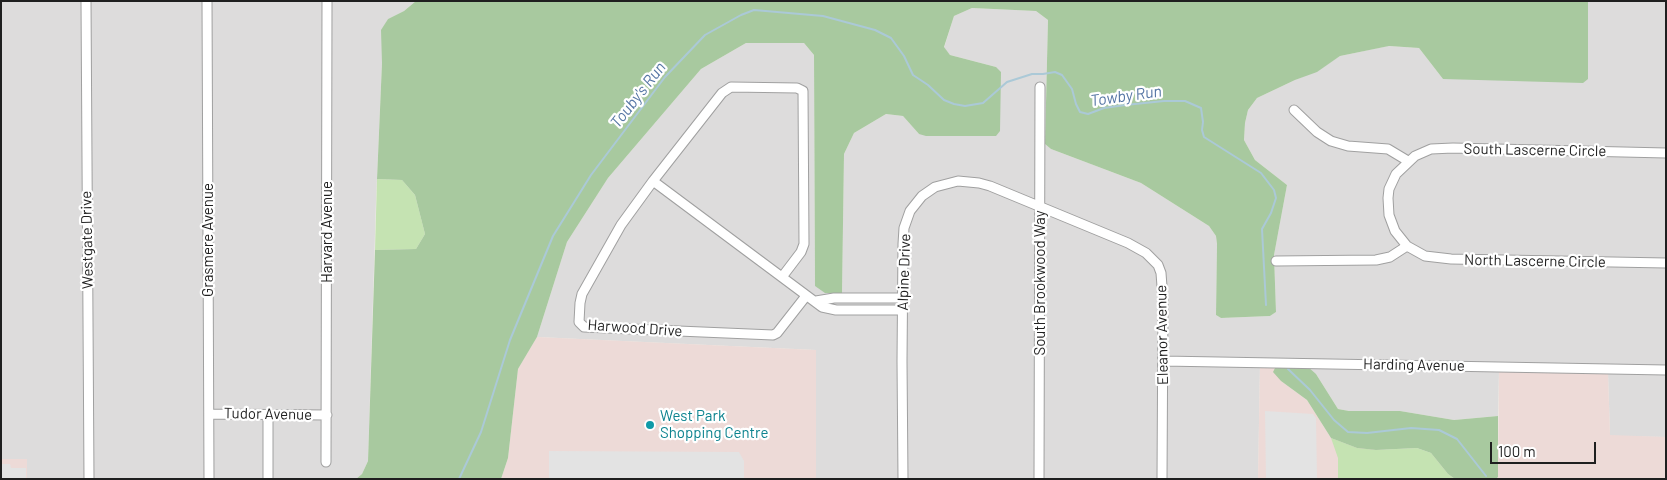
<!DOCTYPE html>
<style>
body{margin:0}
#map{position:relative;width:1667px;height:480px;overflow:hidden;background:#efede6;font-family:Barlow,sans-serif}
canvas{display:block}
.frame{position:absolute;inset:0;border:2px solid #1f1f1f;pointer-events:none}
.scale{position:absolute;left:1490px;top:442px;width:106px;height:22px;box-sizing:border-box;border:2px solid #1f1f1f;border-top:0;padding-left:6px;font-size:15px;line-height:18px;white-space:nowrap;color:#1f1f1f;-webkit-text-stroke:4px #fff;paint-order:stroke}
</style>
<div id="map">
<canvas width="1667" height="480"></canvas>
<div class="frame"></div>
<div class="scale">100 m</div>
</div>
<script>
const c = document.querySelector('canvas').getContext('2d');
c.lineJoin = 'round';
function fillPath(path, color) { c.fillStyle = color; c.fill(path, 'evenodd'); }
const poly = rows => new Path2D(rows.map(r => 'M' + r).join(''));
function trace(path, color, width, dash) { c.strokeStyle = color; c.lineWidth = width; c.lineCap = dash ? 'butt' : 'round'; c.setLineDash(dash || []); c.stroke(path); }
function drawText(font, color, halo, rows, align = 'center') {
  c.font = font + ' Barlow,sans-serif'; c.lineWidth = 4.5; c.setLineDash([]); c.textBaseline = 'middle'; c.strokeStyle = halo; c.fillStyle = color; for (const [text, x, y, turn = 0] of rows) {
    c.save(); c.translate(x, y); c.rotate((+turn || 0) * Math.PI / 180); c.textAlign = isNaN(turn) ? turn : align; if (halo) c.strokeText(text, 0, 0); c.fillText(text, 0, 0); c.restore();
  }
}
fillPath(poly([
 [1,1,416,1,404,11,388,19,382,30,382,63,376,200,368,461,362,474,356,479,27,479,27,459,1,459],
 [1591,1,1666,1,1666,437,1610,436,1608,373,1499,371,1498,416,1454,420,1400,411,1349,411,1338,409,1316,374,1260,366,1258,479,816,479,816,350,537,337,567,242,608,178,701,69,746,43,804,43,814,55,815,286,842,293,844,154,854,133,886,114,903,116,919,134,996,67,950,55,944,48,954,16,972,8,1036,11,1048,20,1045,144,1051,149,1141,183,1209,226,1216,236,1217,244,1216,315,1221,318,1270,316,1276,312,1274,255,1287,185,1255,160,1244,140,1245,123,1248,110,1257,98,1295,80,1317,71,1340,56,1388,46,1419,48,1443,79,1588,79,1588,2]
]), '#dddcdc');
fillPath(poly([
 [537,337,816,350,816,479,501,479,508,458,518,369],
 [1260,365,1276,366,1281,381,1307,400,1331,438,1357,448,1431,453,1448,474,1455,479,1258,479],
 [1499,371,1608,373,1610,435,1666,437,1666,479,1496,479,1498,477],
 [1,459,27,459,27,479,1,479]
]), '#eddad7');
fillPath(poly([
 [377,179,402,180,415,195,425,234,416,249,375,250],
 [1331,438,1357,448,1376,450,1417,448,1431,453,1448,474,1455,479,1338,479,1338,458]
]), '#c5e3b2');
fillPath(poly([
 [416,1,1591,1,1588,2,1588,79,1583,83,1443,79,1419,48,1389,46,1340,56,1317,72,1295,80,1257,98,1248,110,1245,123,1244,140,1255,160,1287,185,1274,255,1276,312,1270,316,1221,318,1216,315,1217,244,1216,236,1209,226,1141,183,1051,149,1045,144,1048,20,1036,11,972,8,954,16,944,47,950,55,996,67,1001,72,1000,131,996,136,926,136,919,134,903,116,886,114,854,133,844,154,842,293,825,293,815,286,814,55,804,43,746,43,701,69,608,178,567,242,537,337,518,369,508,458,501,479,356,479,362,474,368,461,375,250,416,249,425,234,415,195,402,180,377,179,382,63,381,30,388,19,404,11],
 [1276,366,1308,367,1316,374,1338,409,1349,411,1400,411,1454,420,1498,416,1498,477,1496,479,1455,479,1448,474,1431,453,1417,448,1376,450,1357,448,1331,438,1307,400,1281,381,1273,372]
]), '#a8c99f');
fillPath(poly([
 [1265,411,1313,414,1316,418,1317,479,1266,479],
 [549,451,739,452,744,461,744,479,549,479],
 [1,464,10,464,11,468,26,468,26,479,1,479]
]), '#e3e3e3');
trace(poly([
 [1288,369,1310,390,1334,420,1348,432,1367,433,1411,428,1439,430,1457,439,1486,476],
 [459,479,481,432,510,340,553,236,591,175,665,77,705,35,741,15,754,10,823,16,875,30,891,38,904,56,913,75,928,85,944,100,954,104,965,106,983,103,1007,82,1032,74,1043,74,1055,72,1062,75,1072,89,1076,104,1080,112,1088,114,1104,108,1125,105,1164,101,1185,101,1201,108,1203,122,1202,130,1204,137,1261,173,1274,190,1276,198,1271,213,1262,229,1266,305]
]), '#abc9d7', 2);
const minor = poly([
 [86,1,89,479],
 [207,1,209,479],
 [1294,110,1317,132,1331,141,1348,146,1388,149,1408,161],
 [1666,153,1453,148,1431,149,1415,156,1396,174,1389,189,1388,198,1389,215,1395,231,1407,246,1425,256,1451,259,1666,263],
 [653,181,822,307,836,310,902,310],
 [1276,261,1376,260,1390,257,1407,246],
 [782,277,801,252,804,244,803,91,797,88,731,87,722,93,653,181,621,225,582,294,580,303,579,322,584,327,773,335,777,333,806,296],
 [816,301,834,298,902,298],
 [1163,361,1666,370],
 [209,414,327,415],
 [326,462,327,1],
 [268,479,268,414],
 [903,479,902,361,903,244,904,228,910,211,922,196,935,187,958,181,979,183,990,186,1128,243,1146,253,1158,265,1161,273,1163,300,1162,479],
 [1039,479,1040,87]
]);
trace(minor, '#a0a0a0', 11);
trace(minor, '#fff', 9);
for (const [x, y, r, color] of [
 [650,425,5,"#0f9aa8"]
]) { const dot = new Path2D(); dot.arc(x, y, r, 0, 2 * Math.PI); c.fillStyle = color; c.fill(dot); trace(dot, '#fff', 2); }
drawText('15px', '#1f1f1f', '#fff', [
 ["South Lascerne Circle",1535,150,1],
 ["Harvard Avenue",327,232,-90],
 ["Westgate Drive",87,240,-91],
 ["Grasmere Avenue",208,240,-90],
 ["North Lascerne Circle",1535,261,1],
 ["Alpine Drive",904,272,-88],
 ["South Brookwood Way",1040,283,-90],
 ["Harwood Drive",635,328,4],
 ["Eleanor Avenue",1162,335,-91],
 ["Harding Avenue",1414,365,1],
 ["Tudor Avenue",268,414,1]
]);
drawText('15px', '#0d838f', '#fff', [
 ["West Park",660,416],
 ["Shopping Centre",660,433]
], 'left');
drawText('italic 16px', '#5575a4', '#fff', [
 ["Touby's Run",638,95,-52],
 ["Towby Run",1126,96,-8]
]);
</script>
